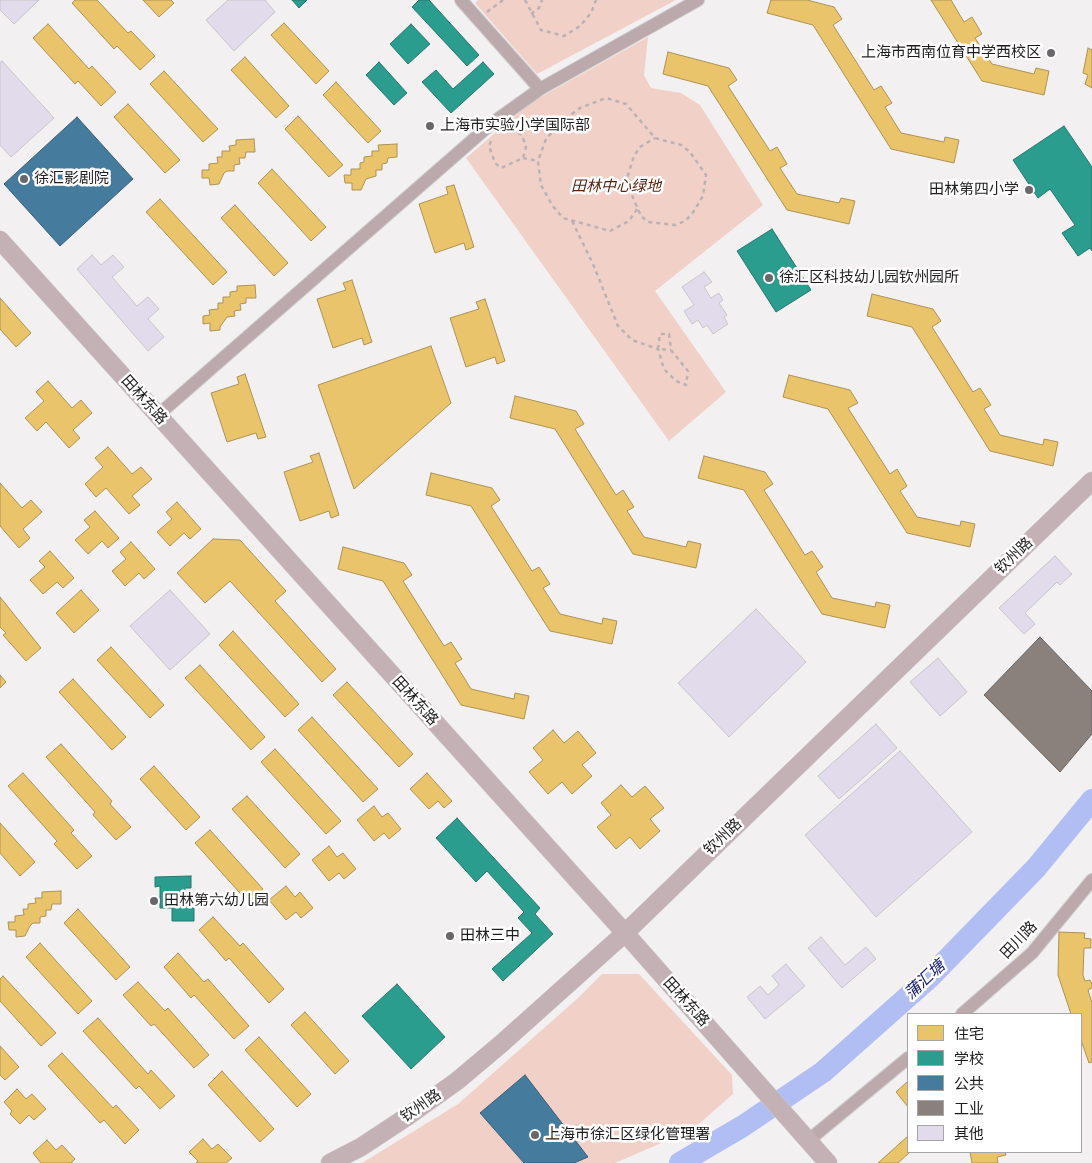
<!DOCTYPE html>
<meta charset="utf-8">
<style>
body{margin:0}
#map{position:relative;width:1092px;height:1163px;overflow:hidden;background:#f3f0f2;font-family:"Roboto Serif","Noto Sans SC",serif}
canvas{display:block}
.legend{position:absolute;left:907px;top:1013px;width:175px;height:140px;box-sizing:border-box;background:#fff;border:1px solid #a5a5a5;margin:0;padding:6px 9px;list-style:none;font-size:15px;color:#1f1d1f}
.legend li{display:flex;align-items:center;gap:10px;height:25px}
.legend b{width:25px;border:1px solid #a5a5a5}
</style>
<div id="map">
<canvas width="1092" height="1163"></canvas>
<ul class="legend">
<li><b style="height:14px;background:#e9c46a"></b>住宅</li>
<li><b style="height:14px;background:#2a9d8f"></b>学校</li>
<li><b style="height:14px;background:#457b9d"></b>公共</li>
<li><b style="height:14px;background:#8a817c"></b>工业</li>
<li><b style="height:14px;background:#e2dbeb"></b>其他</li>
</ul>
</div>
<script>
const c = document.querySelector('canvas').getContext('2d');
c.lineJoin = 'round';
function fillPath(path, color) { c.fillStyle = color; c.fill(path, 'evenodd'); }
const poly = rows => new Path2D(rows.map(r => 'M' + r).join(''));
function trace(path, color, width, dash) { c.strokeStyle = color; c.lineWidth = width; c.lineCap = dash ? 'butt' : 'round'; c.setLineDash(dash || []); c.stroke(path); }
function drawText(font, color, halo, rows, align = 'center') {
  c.font = font + ' "Roboto Serif","Noto Sans SC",serif'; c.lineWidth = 5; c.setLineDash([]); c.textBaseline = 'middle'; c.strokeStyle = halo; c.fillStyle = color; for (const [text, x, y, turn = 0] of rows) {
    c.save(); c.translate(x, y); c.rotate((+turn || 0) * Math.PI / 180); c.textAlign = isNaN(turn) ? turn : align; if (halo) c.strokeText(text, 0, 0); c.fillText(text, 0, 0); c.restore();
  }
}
fillPath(poly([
 [478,0,676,0,537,74,475,3],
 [648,37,644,75,651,88,681,93,700,105,763,205,655,291,726,392,669,441,466,158,530,103],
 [602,974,639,974,732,1075,733,1094,692,1130,615,1163,362,1163,458,1104,578,998]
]), '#f1d1c7');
const homes = poly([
 [75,0,97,0,128,33,131,31,155,56,140,70,117,46,114,49,72,3,75,0],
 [143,0,171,0,174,3,159,17,143,0],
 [771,0,807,0,834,7,842,19,833,25,874,90,881,86,892,103,885,107,901,133,944,142,945,137,959,140,954,163,891,149,813,25,767,13,771,0],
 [931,0,951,0,964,22,972,17,982,34,975,38,992,64,1034,74,1036,68,1049,71,1044,95,982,81,931,0],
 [284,23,329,71,316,84,271,35,284,23],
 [48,24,89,69,92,66,116,92,101,106,78,81,75,84,33,38,48,24],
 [1088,48,1092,50,1092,88,1085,84,1088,75,1083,73,1088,48],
 [668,52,729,68,737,80,728,86,770,151,777,147,787,164,780,168,797,194,839,203,841,198,855,201,849,224,787,210,708,86,663,74,668,52],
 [245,57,289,106,276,118,231,70,245,57],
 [164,71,218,129,203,142,150,84,164,71],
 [336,82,381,131,368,143,323,95,336,82],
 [128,104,180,160,165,173,114,117,128,104],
 [298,116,343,165,329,177,285,129,298,116],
 [254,139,255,152,246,152,245,158,239,158,240,164,234,165,234,171,227,171,224,173,219,184,210,185,209,178,202,178,202,170,209,170,209,164,218,163,217,157,222,157,222,151,230,151,229,146,236,145,236,140,254,139],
 [397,144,397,157,388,158,387,163,382,164,382,170,376,170,376,176,366,179,361,190,352,190,352,183,345,183,344,175,351,175,351,169,360,169,360,163,364,162,364,157,372,156,372,151,379,151,378,145,397,144],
 [272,169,326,227,311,241,258,183,272,169],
 [454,185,474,247,466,250,464,243,435,253,419,204,448,194,446,187,454,185],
 [160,199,227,272,213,285,146,212,160,199],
 [235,205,288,263,274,276,221,218,235,205],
 [352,280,372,342,364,345,362,338,333,348,317,299,346,290,343,283,352,280],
 [255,285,256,298,246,298,246,303,240,304,241,310,234,311,235,316,227,317,220,327,220,330,210,331,210,323,203,324,203,316,210,315,209,310,218,309,218,303,223,303,223,297,230,297,230,292,237,291,237,286,255,285],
 [872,294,933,309,941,321,932,327,973,392,980,388,991,405,984,409,1000,435,1043,445,1044,439,1058,442,1053,466,990,451,912,327,867,316,872,294],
 [0,298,31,333,16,347,0,329,0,298],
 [485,299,505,361,497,364,495,357,466,367,450,318,479,309,476,302,485,299],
 [431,346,451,403,354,489,318,385,431,346],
 [245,374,266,437,258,439,256,433,227,442,211,393,239,384,237,377,245,374],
 [789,375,850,390,858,403,848,408,890,474,897,469,907,486,900,491,917,517,960,526,961,521,975,524,970,547,907,533,828,409,783,397,789,375],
 [48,381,72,408,81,400,92,413,73,430,80,438,69,448,46,422,37,431,25,418,44,401,36,392,48,381],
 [515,396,576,411,584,424,575,429,616,495,623,490,634,507,627,511,644,537,686,547,688,541,701,544,696,568,633,554,555,429,510,418,515,396],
 [108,447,132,474,141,467,152,479,132,496,140,505,129,514,106,488,96,497,85,484,103,467,95,458,108,447],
 [319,453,339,515,331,518,329,511,300,521,284,472,313,462,310,456,319,453],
 [704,456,765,472,773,484,764,490,805,555,812,551,823,567,816,572,832,598,875,607,876,602,890,605,885,628,822,614,744,490,698,478,704,456],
 [431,473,492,488,500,500,491,506,532,571,539,567,550,584,543,588,560,614,602,624,603,618,617,621,612,644,550,631,471,506,426,495,431,473],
 [0,483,22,508,31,500,42,512,23,529,30,538,19,548,0,526,0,483],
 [177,502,201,529,190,539,184,533,170,546,157,532,172,519,166,512,177,502],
 [95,511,119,538,108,548,102,541,88,554,75,540,90,527,84,520,95,511],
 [213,539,240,540,286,591,275,601,336,669,322,682,230,581,205,603,177,573,213,539],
 [131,542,155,569,144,579,139,573,125,586,112,571,126,559,120,552,131,542],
 [343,547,404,563,412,575,403,581,444,646,451,642,462,659,455,663,471,689,514,699,515,693,529,696,524,719,461,705,383,581,338,569,343,547],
 [50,551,74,578,63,588,57,582,43,594,30,580,45,567,39,561,50,551],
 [81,590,99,610,74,633,56,613,81,590],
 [0,597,41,648,26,661,3,635,6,633,0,627,0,597],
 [233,631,299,704,285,717,219,645,233,631],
 [111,647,164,705,150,718,97,660,111,647],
 [200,665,265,737,251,750,185,678,200,665],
 [0,675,6,682,0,688,0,675],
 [73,679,126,737,112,750,59,692,73,679],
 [347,682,413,754,399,767,333,695,347,682],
 [312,717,378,789,363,802,298,730,312,717],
 [553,730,564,743,578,731,596,753,582,765,592,776,572,794,562,782,548,794,529,772,543,760,533,748,553,730],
 [61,744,112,801,110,804,131,827,116,840,93,815,95,812,46,757,61,744],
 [275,749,341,821,326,834,261,762,275,749],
 [154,766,200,817,186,830,140,779,154,766],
 [23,773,74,830,71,833,92,856,77,869,54,844,57,841,8,786,23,773],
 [427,773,452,801,444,808,438,801,429,809,410,789,427,773],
 [621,785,632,797,645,786,664,808,650,819,660,831,640,849,630,837,616,849,597,827,611,815,601,803,621,785],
 [247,796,300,854,285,868,232,809,247,796],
 [374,806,382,817,388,813,401,829,389,839,384,833,374,841,357,820,374,806],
 [0,823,35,862,20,876,0,853,0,823],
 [210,830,263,889,248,902,195,843,210,830],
 [329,846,337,857,343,853,356,869,344,879,339,873,329,881,312,860,329,846],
 [286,886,295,897,300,892,313,908,301,918,296,912,286,920,269,900,286,886],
 [61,891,61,904,52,904,51,910,46,910,46,916,40,917,40,923,33,923,30,926,25,936,16,937,16,930,9,930,8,922,15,922,15,916,24,915,23,909,28,909,28,904,36,903,35,898,42,898,42,892,61,891],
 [78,909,130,967,116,980,64,923,78,909],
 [213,917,240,946,243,943,284,989,269,1003,229,958,226,961,199,930,213,917],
 [1059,932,1085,933,1084,938,1091,939,1091,948,1084,948,1083,975,1085,981,1090,980,1092,984,1092,988,1088,990,1092,1003,1092,1062,1089,1063,1081,1040,1081,1014,1071,1014,1058,975,1059,932],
 [40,943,92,1001,78,1014,26,957,40,943],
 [178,953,204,982,208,979,249,1026,234,1039,194,995,191,998,164,967,178,953],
 [3,976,56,1033,41,1046,0,1001,0,979,3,976],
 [138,982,165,1011,168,1008,209,1055,194,1068,154,1024,151,1026,123,995,138,982],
 [305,1012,349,1061,335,1074,291,1025,305,1012],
 [98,1018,148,1074,151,1070,175,1096,160,1109,139,1086,136,1089,83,1031,98,1018],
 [259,1037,311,1094,297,1107,245,1050,259,1037],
 [0,1046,19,1067,5,1080,0,1075,0,1046],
 [62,1053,113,1108,116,1105,139,1130,125,1144,104,1120,100,1123,48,1066,62,1053],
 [222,1071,274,1129,260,1142,208,1085,222,1071],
 [908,1081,908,1107,896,1092,908,1081],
 [17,1089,26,1099,32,1094,46,1109,34,1120,29,1115,20,1124,10,1114,12,1111,4,1102,17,1089],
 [908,1136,908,1152,910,1152,898,1163,878,1163,908,1136],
 [203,1139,212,1149,218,1144,232,1158,226,1163,196,1163,198,1161,189,1152,203,1139],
 [47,1140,56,1150,62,1145,75,1159,71,1163,41,1163,33,1153,47,1140],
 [970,1152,1005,1152,1006,1155,997,1157,998,1163,972,1163,970,1152]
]);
fillPath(homes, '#e9c46a');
trace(homes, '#ac9254', 1);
const schools = poly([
 [292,0,307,0,299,8,292,0],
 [419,0,429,0,479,55,467,66,412,7,419,0],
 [411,24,430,44,408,64,390,44,411,24],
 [379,62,407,93,394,105,366,75,379,62],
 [483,62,494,74,451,113,422,82,436,70,453,89,483,62],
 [1064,126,1092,167,1092,251,1090,248,1078,256,1062,233,1075,225,1050,189,1038,198,1013,160,1064,126],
 [772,229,811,290,776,312,737,251,772,229],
 [457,818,540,908,535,914,553,934,503,981,492,969,532,933,518,918,524,912,487,871,476,882,436,838,457,818],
 [191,876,191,888,185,888,185,902,194,902,194,921,172,921,172,908,160,908,160,886,155,887,155,877,191,876],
 [397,984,445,1037,411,1069,362,1016,397,984]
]);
fillPath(schools, '#2a9d8f');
trace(schools, '#27776d', 1);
const public = poly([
 [77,117,133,179,60,246,4,184,77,117],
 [525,1075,588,1157,574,1163,524,1163,480,1113,525,1075]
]);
fillPath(public, '#457b9d');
trace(public, '#3a5f77', 1);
const industry = poly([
 [1040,637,1092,691,1092,734,1060,772,984,695,1040,637]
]);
fillPath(industry, '#8a817c');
trace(industry, '#6a6360', 1);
trace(poly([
 [680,1163,743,1126,823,1072,929,978,1036,868,1092,800]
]), '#b0bef3', 22);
const building = poly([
 [0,0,39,0,14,24,0,10,0,0],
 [228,0,265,0,275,12,234,51,206,20,228,0],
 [2,61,54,118,11,157,0,145,0,63,2,61],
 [92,255,101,265,113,255,124,267,112,277,137,306,148,297,159,309,148,319,164,337,148,351,77,269,92,255],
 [704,272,712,282,704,287,711,298,719,293,723,300,719,303,727,315,724,317,728,324,713,334,707,325,703,328,698,320,692,324,684,311,694,305,682,287,704,272],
 [1055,556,1072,574,1060,585,1057,582,1025,613,1035,624,1024,634,999,608,1055,556],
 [170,590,210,634,170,670,130,626,170,590],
 [756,609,806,662,729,737,678,683,756,609],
 [938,658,967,692,940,716,910,682,938,658],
 [876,724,897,748,839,799,818,776,876,724],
 [900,751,972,832,876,917,805,835,900,751],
 [821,937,845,965,866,947,876,959,842,988,808,948,821,937],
 [786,964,805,986,765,1019,747,997,760,986,768,995,779,985,772,976,786,964]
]);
fillPath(building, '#e2dbeb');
trace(building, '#c6c5c7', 1);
const street = poly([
 [461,0,540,89],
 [158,415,491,124,540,89,698,0],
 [962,1014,1032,953,1092,880],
 [809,1140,908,1058]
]);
const secondary = poly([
 [0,240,625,933,828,1163],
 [330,1163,361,1147,408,1116,457,1081,501,1044,625,933,1092,481]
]);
trace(street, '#cccbcc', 14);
trace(secondary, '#cccbcc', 19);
trace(poly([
 [525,0,541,30,564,36,580,26,591,13,596,0],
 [487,12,503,0],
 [531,14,539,8,542,0],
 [491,141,489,146,495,163,501,168,523,158,526,147,522,135,508,128],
 [523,158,538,161],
 [637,209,629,221,610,231,563,218,552,205,541,185,538,161,546,139,561,122,580,108,606,98,626,104,655,138,681,145,690,152,706,175,703,196,692,214,685,221,675,225,648,222,641,216,628,186,627,178,634,156,640,147,655,138],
 [572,221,593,264,618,326,632,340,658,349,664,369,676,381,686,385,688,371,671,350,669,334,660,334,658,349,671,350]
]), '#bcb2b4', 2.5, [4, 4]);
trace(street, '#bca9ac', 12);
trace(secondary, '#c3b1b6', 18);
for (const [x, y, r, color] of [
 [1051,53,5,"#696769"],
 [430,126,5,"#696769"],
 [24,179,5,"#696769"],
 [1029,190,5,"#696769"],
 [769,278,5,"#696769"],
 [154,901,5,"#696769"],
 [450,936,5,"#696769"],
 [535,1135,5,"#696769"]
]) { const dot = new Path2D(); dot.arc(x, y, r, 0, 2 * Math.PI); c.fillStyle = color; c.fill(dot); trace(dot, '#fff', 2); }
drawText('15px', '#1f1d1f', '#fff', [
 ["上海市西南位育中学西校区",1041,53,"right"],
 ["上海市实验小学国际部",440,126],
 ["徐汇影剧院",34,179],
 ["田林第四小学",1019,190,"right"],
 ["徐汇区科技幼儿园钦州园所",779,278],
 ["田林第六幼儿园",164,901],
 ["田林三中",460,936],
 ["上海市徐汇区绿化管理署",545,1135]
], 'left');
drawText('italic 15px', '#59240f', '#fff', [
 ["田林中心绿地",616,187]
]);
drawText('15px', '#1f1d1f', '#fff', [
 ["田林东路",144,400,48],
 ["钦州路",1014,556,-44],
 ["田林东路",415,701,48],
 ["钦州路",723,837,-44],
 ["田川路",1019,940,-46],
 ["田林东路",686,1002,48],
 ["钦州路",421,1106,-35]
]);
drawText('italic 16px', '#192074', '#fff', [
 ["蒲汇塘",925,980,-43]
]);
</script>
